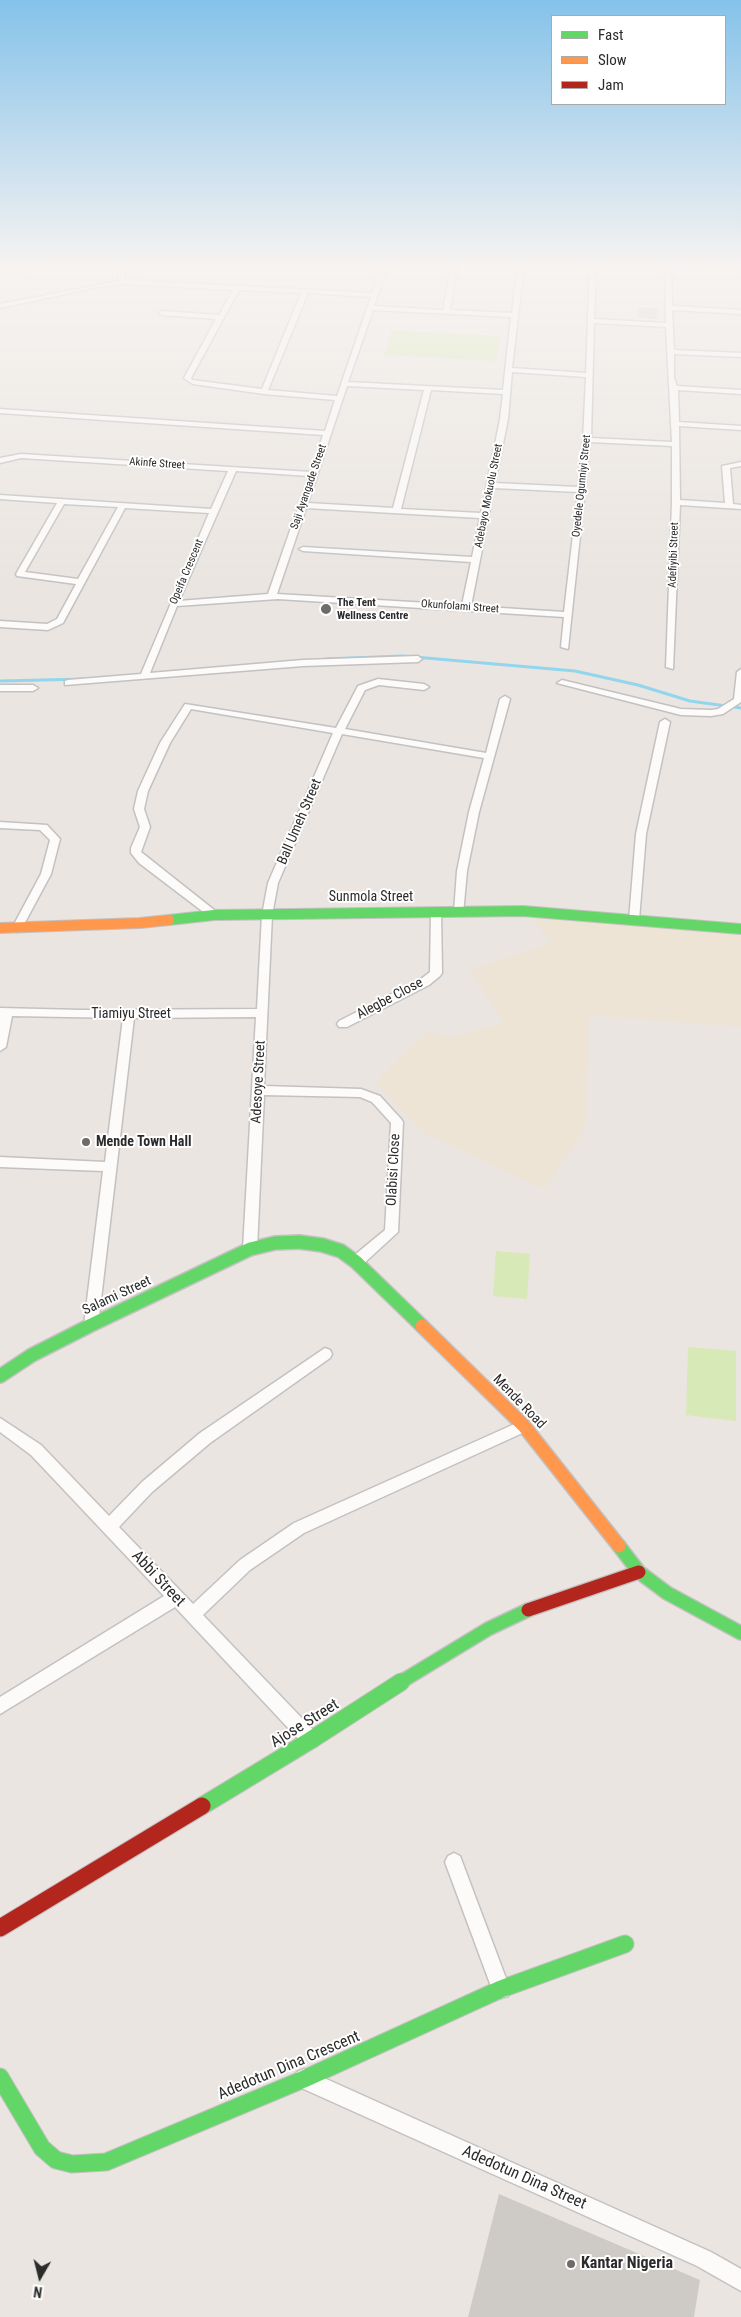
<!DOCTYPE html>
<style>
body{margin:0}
#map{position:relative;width:741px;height:2317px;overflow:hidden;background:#eae5e0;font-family:"Roboto Condensed",sans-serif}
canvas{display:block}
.legend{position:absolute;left:551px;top:15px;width:175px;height:90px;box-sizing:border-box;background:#fff;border:1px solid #aaa;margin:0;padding:6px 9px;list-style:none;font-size:15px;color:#2b2b2b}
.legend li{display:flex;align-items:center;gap:10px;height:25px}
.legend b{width:25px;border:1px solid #aaa}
.north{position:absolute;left:15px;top:2252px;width:50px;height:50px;-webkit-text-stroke:4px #fff;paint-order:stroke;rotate:188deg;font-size:14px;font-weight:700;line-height:20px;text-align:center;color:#2b2b2b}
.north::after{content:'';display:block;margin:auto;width:18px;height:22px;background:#2b2b2b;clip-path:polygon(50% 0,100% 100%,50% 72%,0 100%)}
</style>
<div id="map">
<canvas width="741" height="2317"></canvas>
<ul class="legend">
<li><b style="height:6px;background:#63d668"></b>Fast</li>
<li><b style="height:6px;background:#ff974d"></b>Slow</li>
<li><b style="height:6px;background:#b3261e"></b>Jam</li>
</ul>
<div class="north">N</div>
</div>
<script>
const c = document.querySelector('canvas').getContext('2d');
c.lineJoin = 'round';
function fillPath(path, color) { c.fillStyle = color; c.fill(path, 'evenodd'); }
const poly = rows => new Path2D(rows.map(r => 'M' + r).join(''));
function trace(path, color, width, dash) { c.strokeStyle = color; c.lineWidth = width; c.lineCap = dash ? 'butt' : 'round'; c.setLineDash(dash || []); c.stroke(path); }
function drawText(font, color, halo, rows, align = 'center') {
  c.font = font + ' "Roboto Condensed",sans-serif'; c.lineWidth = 4; c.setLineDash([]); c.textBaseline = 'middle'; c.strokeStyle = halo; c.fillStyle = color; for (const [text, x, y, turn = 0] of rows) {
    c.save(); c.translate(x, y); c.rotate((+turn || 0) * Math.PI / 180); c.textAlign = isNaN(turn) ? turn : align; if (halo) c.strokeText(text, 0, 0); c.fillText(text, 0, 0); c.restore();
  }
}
fillPath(poly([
 [531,916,741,933,741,1027,589,1015,585,1129,544,1189,422,1132,375,1082,427,1032,450,1037,504,1023,470,970,551,943]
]), '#ede4d5');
fillPath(poly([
 [392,330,501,336,496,361,384,355],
 [496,1251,530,1254,527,1299,493,1296],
 [688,1347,736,1351,736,1421,686,1415]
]), '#d7e9b6');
trace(poly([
 [325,659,403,656,575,671,638,685,690,701,741,708],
 [0,681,86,679]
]), '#92d6ed', 3);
fillPath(poly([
 [639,307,658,308,656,319,638,318],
 [499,2194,700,2280,694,2317,468,2317]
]), '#cecbc7');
const street = poly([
 [52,264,72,264,0,274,0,270,52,264],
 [117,264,123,264,125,280,372,293,382,264,388,264,374,306,443,310,451,267,454,265,457,267,450,310,512,313,518,264,524,264,512,368,586,373,590,264,596,264,594,319,666,323,665,264,741,266,741,270,671,267,672,306,741,310,741,314,672,310,674,350,741,353,741,357,674,354,674,378,677,386,741,390,741,394,678,390,679,422,741,426,741,430,679,426,680,500,725,503,722,466,741,462,741,466,730,468,733,504,741,505,741,509,680,505,673,669,666,667,672,502,672,446,590,442,568,649,561,647,564,617,278,599,177,606,150,673,303,660,418,656,422,659,418,662,303,666,65,685,65,681,68,680,141,674,209,513,125,508,63,623,48,630,0,627,0,621,47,624,57,619,76,584,17,576,16,574,57,503,0,499,0,495,211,509,228,471,21,458,0,463,0,458,21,454,311,472,323,435,0,413,0,409,325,431,335,400,264,394,193,384,185,379,184,378,216,319,162,315,159,313,162,311,219,315,233,290,122,284,93,288,0,308,0,304,119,281,117,264],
 [239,290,301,293,262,389,192,380,191,378,239,290],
 [308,293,371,297,337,396,268,390,308,293],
 [373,310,511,317,503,390,348,382,373,310],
 [594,323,666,327,672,442,591,438,594,323],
 [512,372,586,377,583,440,578,487,495,483,508,419,512,372],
 [347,386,424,390,393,508,308,503,347,386],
 [431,390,503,394,500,419,481,513,401,509,431,390],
 [236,471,309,476,268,594,179,601,236,471],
 [494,488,578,492,564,612,471,606,494,488],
 [64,504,118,507,78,579,25,572,64,504],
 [306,508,480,518,472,557,303,547,299,549,303,551,471,562,462,605,277,594,306,508],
 [741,669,741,702,723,714,711,716,681,715,557,683,562,680,681,709,711,710,718,709,734,699,737,672,741,669],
 [378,679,424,684,429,687,424,690,379,685,365,690,345,729,486,753,500,699,505,696,510,699,479,812,467,871,463,914,459,915,454,912,457,871,469,812,484,758,342,734,278,883,272,915,264,1086,361,1089,380,1096,401,1119,403,1122,398,1232,361,1266,351,1266,349,1262,351,1258,385,1230,391,1123,372,1102,360,1097,264,1095,257,1249,255,1253,245,1253,243,1249,256,1017,134,1018,98,1325,96,1329,91,1331,86,1329,84,1325,103,1171,0,1167,0,1157,105,1162,123,1018,12,1016,6,1047,0,1051,0,1008,81,1010,257,1009,262,915,268,883,333,733,191,709,170,743,148,791,144,809,150,827,141,852,218,913,219,915,218,917,210,917,139,863,131,853,131,848,140,827,134,809,138,791,160,743,185,704,336,728,358,686,378,679],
 [0,685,33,685,38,688,33,691,0,691,0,685],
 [665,719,670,722,646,834,639,920,634,924,629,920,636,834,660,722,665,719],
 [0,822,47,825,60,839,51,874,22,928,17,932,12,928,41,874,50,840,40,830,0,828,0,822],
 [436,909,441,912,442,973,440,976,429,985,347,1027,339,1027,337,1024,339,1021,421,979,430,972,431,912,436,909],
 [325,1348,330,1350,332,1354,330,1358,210,1443,152,1492,119,1527,193,1604,240,1560,294,1523,519,1422,524,1420,529,1422,531,1426,529,1430,304,1533,250,1570,203,1615,317,1734,319,1740,317,1746,311,1748,305,1746,175,1607,0,1714,0,1697,164,1596,31,1455,0,1432,0,1418,41,1445,109,1516,142,1482,200,1433,325,1348],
 [454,1853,460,1856,510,1989,508,1996,501,1998,494,1996,492,1989,445,1862,448,1856,454,1853],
 [304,2069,711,2252,741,2269,741,2291,697,2266,297,2086,294,2079,297,2072,304,2069]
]);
const fastFar2 = poly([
 [169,920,214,915,523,911,741,929]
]);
const fastFar1 = poly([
 [0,1376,32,1355,91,1325,250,1249,275,1243,299,1242,322,1245,341,1251,356,1262,422,1326],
 [619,1546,639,1572,667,1593,741,1633],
 [399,1683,488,1629,528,1610]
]);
const fast = poly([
 [202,1806,311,1740,401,1682],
 [0,2077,42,2148,56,2160,72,2164,106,2162,304,2079,501,1989,625,1944]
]);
const slowFar1 = poly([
 [0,928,140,923,169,920]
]);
const slow = poly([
 [422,1326,524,1426,619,1546]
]);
const jamFar1 = poly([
 [528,1610,639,1572]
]);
const jam = poly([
 [0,1928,202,1806]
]);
trace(street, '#c3c1c1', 3);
trace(fastFar2, '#c3c1c1', 12);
trace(fastFar1, '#c3c1c1', 16);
trace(fast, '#c3c1c1', 19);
trace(slowFar1, '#c3c1c1', 12);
trace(slow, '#c3c1c1', 16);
trace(jamFar1, '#c3c1c1', 16);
trace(jam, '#c3c1c1', 19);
fillPath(street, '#fcfbfa');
trace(fastFar2, '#63d668', 10);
trace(fastFar1, '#63d668', 13);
trace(fast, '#63d668', 17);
trace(slowFar1, '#ff974d', 10);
trace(slow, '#ff974d', 13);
trace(jamFar1, '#b3261e', 13);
trace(jam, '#b3261e', 17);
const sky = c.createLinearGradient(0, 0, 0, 589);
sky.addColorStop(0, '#85c2ea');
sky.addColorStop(0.45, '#f6f3f1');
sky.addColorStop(1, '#f6f3f100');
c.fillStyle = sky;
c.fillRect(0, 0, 741, 589);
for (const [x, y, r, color] of [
 [326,609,6,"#6e6c6a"],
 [86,1142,5,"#6e6c6a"],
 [571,2264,5,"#6e6c6a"]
]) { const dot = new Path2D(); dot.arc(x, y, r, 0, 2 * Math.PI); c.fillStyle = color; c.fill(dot); trace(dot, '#fff', 2); }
drawText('11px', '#2b2b2b', '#fff', [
 ["Akinfe Street",157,464,4],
 ["Oyedele Ogunniyi Street",582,486,-84],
 ["Saji Ayangade Street",309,487,-71],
 ["Adebayo Mokuolu Street",489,496,-79],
 ["Adefiyibi Street",674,555,-88],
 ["Opeifa Crescent",187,572,-67],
 ["Okunfolami Street",460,607,4]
]);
drawText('bold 11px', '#2b2b2b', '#fff', [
 ["The Tent",337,603],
 ["Wellness Centre",337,616]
], 'left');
drawText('14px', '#2b2b2b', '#fff', [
 ["Ball Umeh Street",300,822,-67],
 ["Sunmola Street",371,897],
 ["Alegbe Close",390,999,-28],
 ["Tiamiyu Street",131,1014],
 ["Adesoye Street",259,1082,-87],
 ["Olabisi Close",394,1170,-87],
 ["Salami Street",117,1296,-25],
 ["Mende Road",519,1402,46]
]);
drawText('bold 14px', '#2b2b2b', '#fff', [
 ["Mende Town Hall",96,1142]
], 'left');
drawText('16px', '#2b2b2b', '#fff', [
 ["Abbi Street",158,1579,47],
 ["Ajose Street",305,1724,-32],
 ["Adedotun Dina Crescent",289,2066,-23],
 ["Adedotun Dina Street",524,2178,24]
]);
drawText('bold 16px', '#2b2b2b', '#fff', [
 ["Kantar Nigeria",581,2264]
], 'left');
</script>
